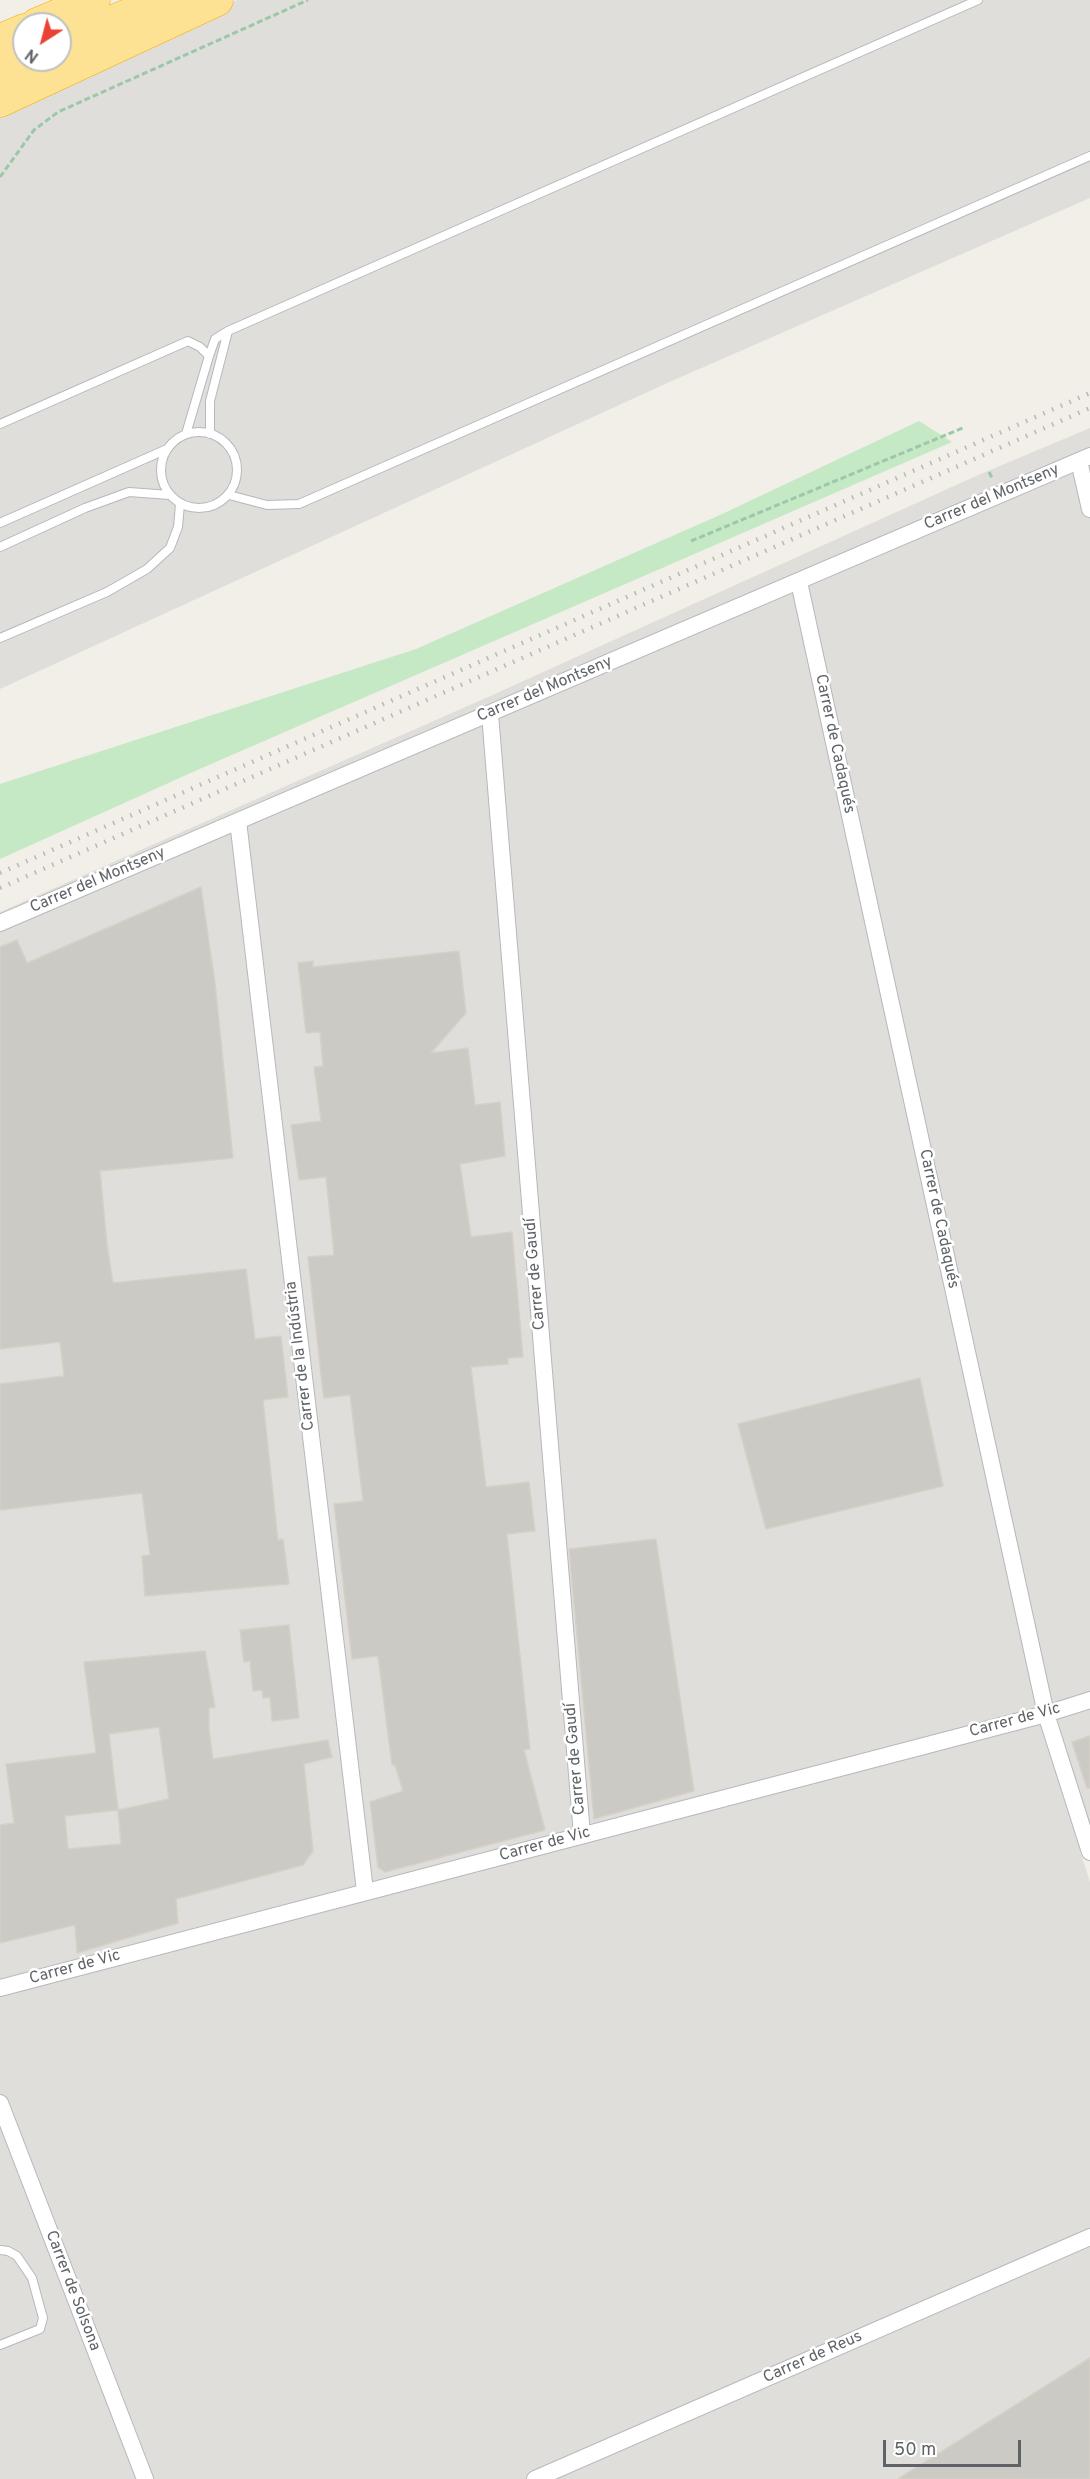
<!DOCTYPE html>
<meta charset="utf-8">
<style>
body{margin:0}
#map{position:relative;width:1090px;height:2479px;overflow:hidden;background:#f1efe8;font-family:Overpass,sans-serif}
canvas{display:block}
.north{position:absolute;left:12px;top:12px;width:60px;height:60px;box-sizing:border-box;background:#fff;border:2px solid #bfc1c3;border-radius:50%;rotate:216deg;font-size:16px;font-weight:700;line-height:24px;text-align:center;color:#5f6368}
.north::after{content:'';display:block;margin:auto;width:21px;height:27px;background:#ea4335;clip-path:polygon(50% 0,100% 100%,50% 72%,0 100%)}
.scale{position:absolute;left:883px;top:2440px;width:138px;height:27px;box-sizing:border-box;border:3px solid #5f6368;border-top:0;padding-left:8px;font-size:18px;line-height:21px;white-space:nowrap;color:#5f6368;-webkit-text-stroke:4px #fff;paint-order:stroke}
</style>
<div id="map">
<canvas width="1090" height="2479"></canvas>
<div class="north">N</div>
<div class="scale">50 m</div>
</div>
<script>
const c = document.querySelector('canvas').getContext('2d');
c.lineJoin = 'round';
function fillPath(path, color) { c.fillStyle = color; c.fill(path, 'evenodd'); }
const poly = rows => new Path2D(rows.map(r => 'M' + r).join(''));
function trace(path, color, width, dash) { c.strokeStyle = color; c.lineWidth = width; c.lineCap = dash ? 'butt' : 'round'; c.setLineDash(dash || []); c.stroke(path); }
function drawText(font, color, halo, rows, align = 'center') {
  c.font = font + ' Overpass,sans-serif'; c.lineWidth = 5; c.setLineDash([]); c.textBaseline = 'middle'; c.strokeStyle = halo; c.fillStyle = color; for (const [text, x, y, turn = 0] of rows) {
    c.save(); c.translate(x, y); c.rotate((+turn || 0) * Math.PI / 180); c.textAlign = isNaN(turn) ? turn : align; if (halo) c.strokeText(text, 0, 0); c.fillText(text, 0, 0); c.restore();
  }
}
fillPath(poly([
 [237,0,1090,0,1090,198,665,384,0,689,0,114],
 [1090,428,1090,1848,1080,1851,1090,1882,1090,2479,0,2479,0,912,488,697,976,476]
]), '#e0deda');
fillPath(poly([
 [919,421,952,442,195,771,0,859,0,784,416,649,720,515]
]), '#c5e8c5');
const building = poly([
 [201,887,215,983,233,1158,100,1171,107,1244,113,1283,246,1269,255,1339,281,1336,283,1354,288,1397,263,1400,278,1540,283,1539,289,1584,145,1596,142,1556,150,1555,142,1493,0,1510,0,1384,64,1376,60,1342,0,1349,0,947,17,940,27,963,201,887],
 [459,951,466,1013,431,1053,468,1048,475,1105,500,1102,505,1156,460,1164,471,1237,512,1232,523,1357,508,1358,508,1364,471,1367,486,1487,529,1482,535,1531,507,1534,530,1749,524,1750,545,1830,385,1872,378,1867,370,1802,403,1791,395,1765,392,1765,378,1656,352,1659,334,1504,363,1501,350,1395,324,1398,322,1384,308,1257,334,1255,326,1177,299,1180,291,1125,321,1121,314,1067,323,1066,320,1032,306,1033,298,963,313,961,313,967,459,951],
 [920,1378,943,1486,766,1529,738,1424,920,1378],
 [656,1539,694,1791,594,1819,569,1549,656,1539],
 [289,1625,299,1718,272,1721,270,1697,263,1698,262,1690,253,1691,250,1661,244,1662,240,1630,289,1625],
 [205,1651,215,1707,209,1708,209,1730,213,1759,328,1740,332,1757,304,1764,313,1851,303,1865,176,1899,178,1923,77,1953,75,1925,0,1943,0,1825,14,1823,6,1764,96,1753,84,1662,205,1651],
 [159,1727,169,1799,118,1810,109,1734,159,1727],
 [118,1810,121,1844,68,1849,65,1816,118,1810],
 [1090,1736,1090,1788,1087,1788,1072,1742,1090,1736],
 [1090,2358,1090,2479,898,2479,1090,2358]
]);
fillPath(building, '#cccac5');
trace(building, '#d6d1c6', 1.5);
const service = poly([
 [209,356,215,339,228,331,978,0],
 [0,424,188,341,200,347,209,356,186,434],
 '161 470a38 38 0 1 1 76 0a38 38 0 1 1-76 0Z',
 [210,434,210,401,228,331],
 [229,495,267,505,299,504,1090,156],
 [0,523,167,449],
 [0,547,85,508,129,492,170,495],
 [0,638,107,592,147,569,170,548,178,527,180,504],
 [0,2250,8,2251,17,2256,32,2278,43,2318,40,2329,0,2345]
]);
const minor = poly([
 [1079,461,1090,509],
 [799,582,1046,1714,1090,1852],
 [490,714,582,1835],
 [238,821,365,1891],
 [0,923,1090,456],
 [0,1988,1046,1714,1090,1700],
 [0,2103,145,2479],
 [535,2479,1090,2237]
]);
const motorway = poly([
 [37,24,94,0],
 [0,40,24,30],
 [60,43,164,0],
 [0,70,24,59],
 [0,101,217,0]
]);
trace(service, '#b5b8bc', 10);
trace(minor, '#b5b8bc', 18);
trace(motorway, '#f9ab00', 33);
trace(poly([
 [0,177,34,130,58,112,308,0],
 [989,472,993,480],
 [691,541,965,427]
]), '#9cc7a9', 3, [6, 3]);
trace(service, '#fff', 8);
trace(minor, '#fff', 16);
trace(motorway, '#fde293', 32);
trace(poly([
 [0,873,1090,393],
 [0,888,1090,408]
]), '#b6b7b8', 4.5, [1.5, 8]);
drawText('16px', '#5f6368', '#fff', [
 ["Carrer del Montseny",992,498,-23],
 ["Carrer del Montseny",545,690,-23],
 ["Carrer de Cadaqués",834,744,78],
 ["Carrer del Montseny",98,881,-23],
 ["Carrer de Cadaqués",938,1219,78],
 ["Carrer de Gaudí",536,1274,-95],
 ["Carrer de la Indústria",301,1356,-97],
 ["Carrer de Vic",1015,1721,-15],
 ["Carrer de Gaudí",576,1759,-95],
 ["Carrer de Vic",545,1845,-15],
 ["Carrer de Vic",75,1968,-15],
 ["Carrer de Solsona",72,2291,69],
 ["Carrer de Reus",813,2358,-24]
]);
</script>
